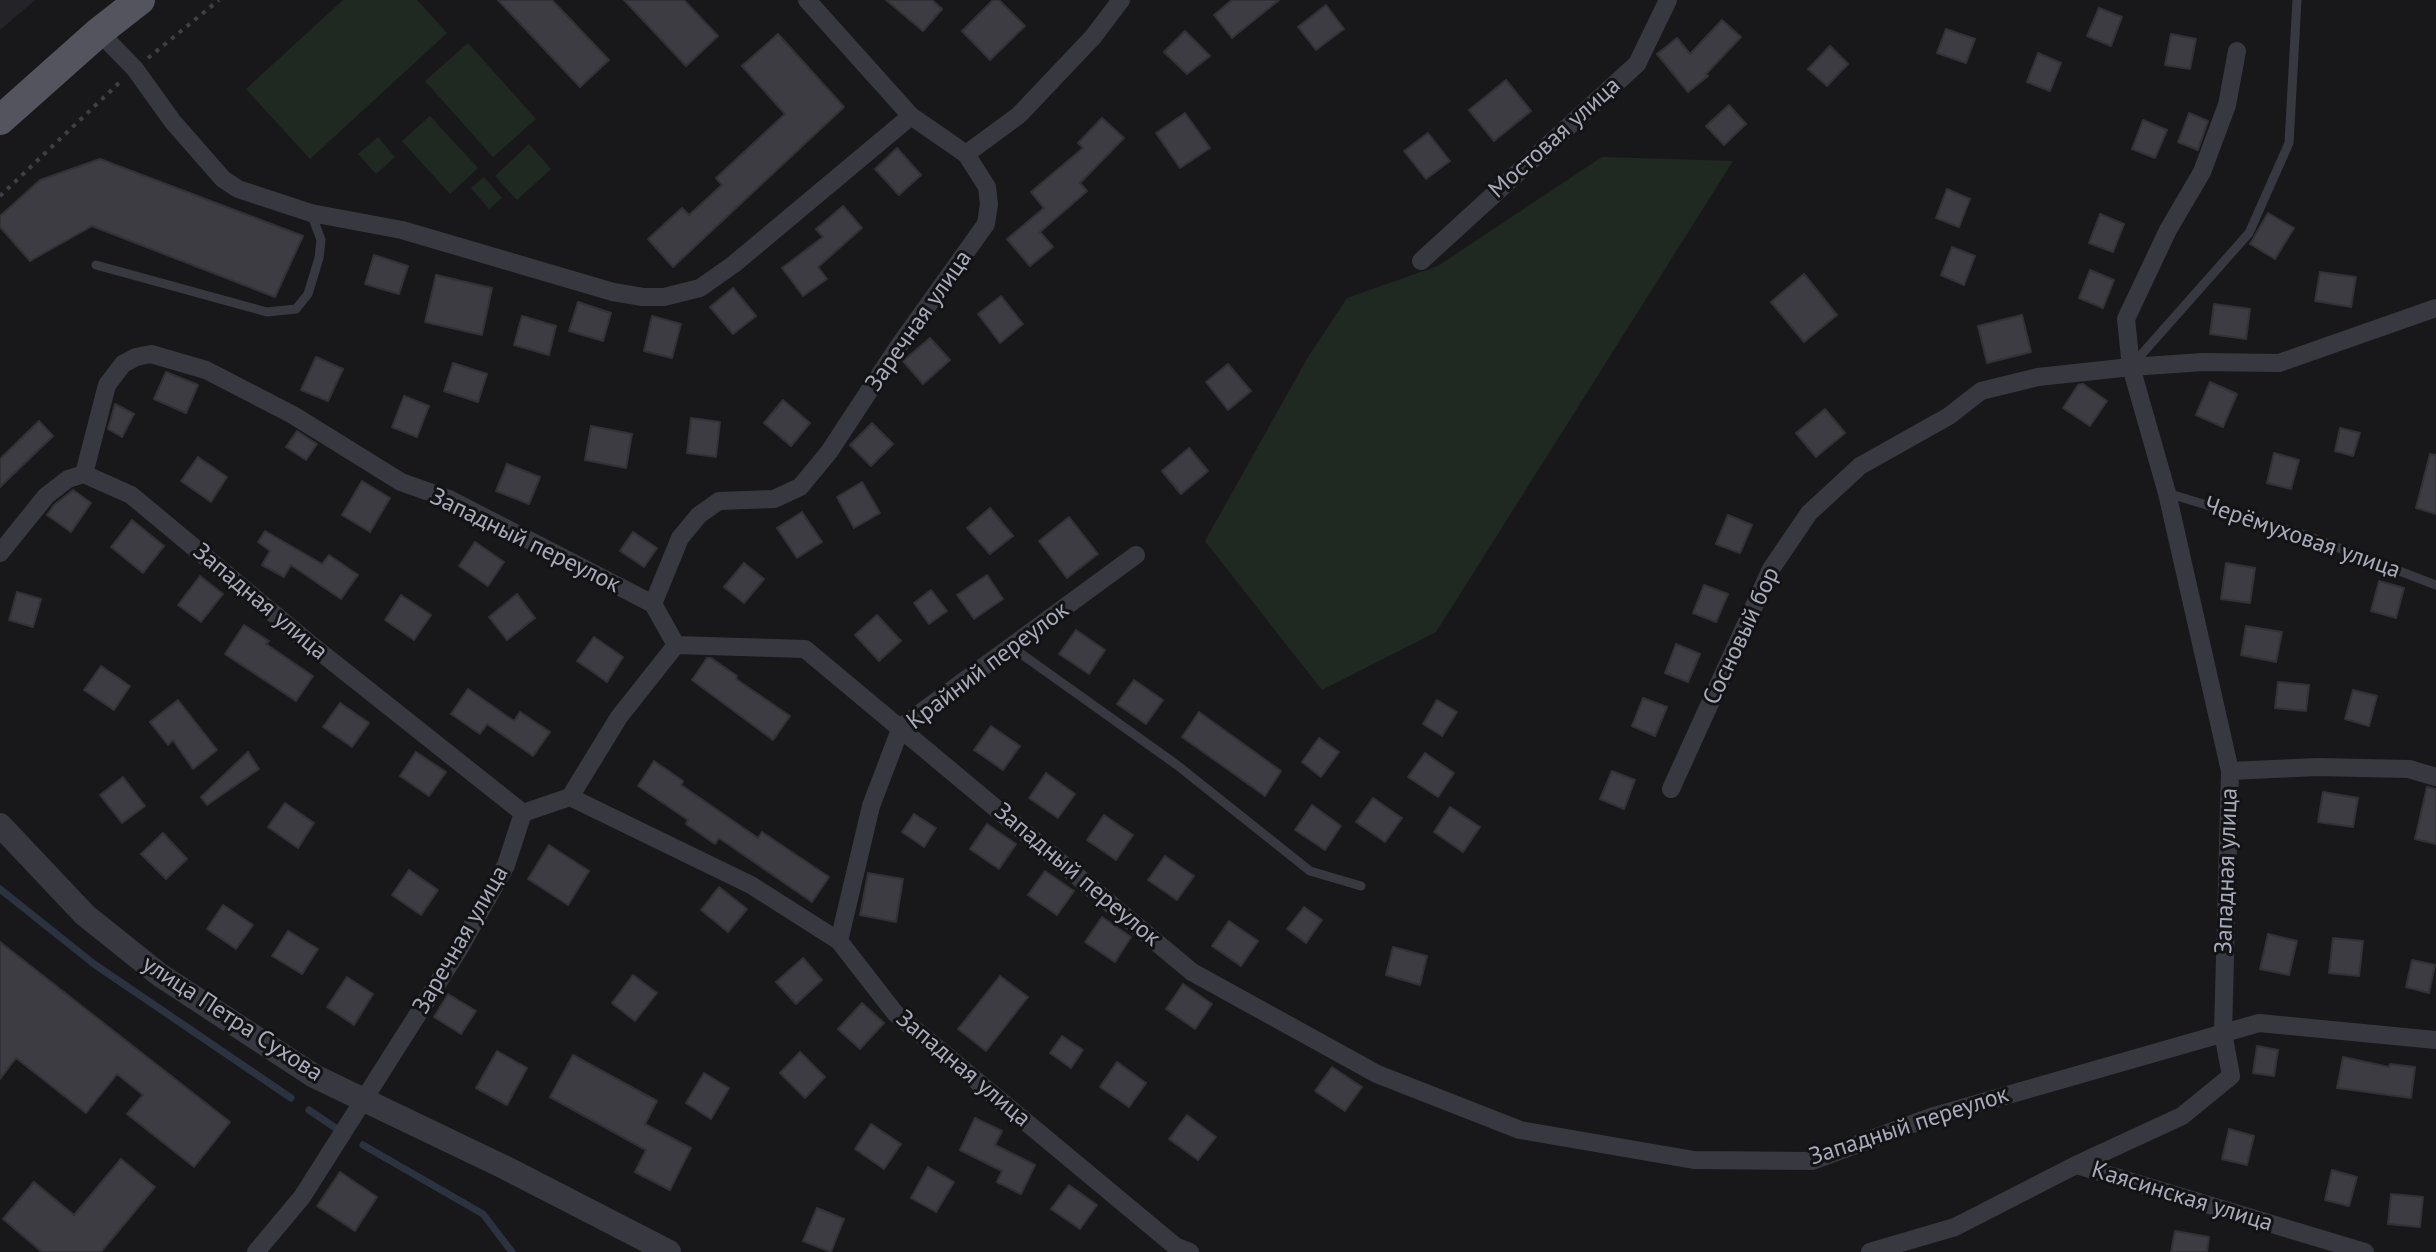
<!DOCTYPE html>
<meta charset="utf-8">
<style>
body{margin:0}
canvas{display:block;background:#18181a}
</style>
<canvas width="2436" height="1252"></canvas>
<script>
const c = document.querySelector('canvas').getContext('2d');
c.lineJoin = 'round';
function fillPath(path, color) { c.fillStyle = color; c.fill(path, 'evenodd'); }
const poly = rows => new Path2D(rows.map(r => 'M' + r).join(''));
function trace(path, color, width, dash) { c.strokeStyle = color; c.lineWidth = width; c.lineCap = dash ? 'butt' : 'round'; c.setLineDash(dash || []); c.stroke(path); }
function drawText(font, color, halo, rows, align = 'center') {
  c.font = font + ' "PT Sans",sans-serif'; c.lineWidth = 6; c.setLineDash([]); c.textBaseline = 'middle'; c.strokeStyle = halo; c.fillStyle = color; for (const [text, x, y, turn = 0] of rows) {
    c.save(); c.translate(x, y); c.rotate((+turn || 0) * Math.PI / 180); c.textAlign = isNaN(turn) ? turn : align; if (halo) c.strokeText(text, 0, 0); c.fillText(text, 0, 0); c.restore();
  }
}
fillPath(poly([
 [0,0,35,0,0,30]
]), '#242327');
fillPath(poly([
 [343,0,417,0,447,33,310,159,246,89],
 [468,43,536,119,493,157,425,81],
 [430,116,478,168,450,194,402,141],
 [378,137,395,157,376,174,358,154],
 [529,144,551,169,517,200,495,176],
 [1602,157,1733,161,1436,632,1322,690,1205,541,1307,359,1347,298,1438,266],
 [484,177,502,198,489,209,471,188]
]), '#1f2922');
trace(poly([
 [0,889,94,964,291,1098],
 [309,1110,337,1129],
 [363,1145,483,1214,512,1252]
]), '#2c3340', 7);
const building = poly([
 [498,0,552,0,609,60,580,87,498,0],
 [624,0,684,0,718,36,686,66,624,0],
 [886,0,932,0,942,9,923,31,886,0],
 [993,0,999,0,1025,26,990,60,962,31,993,0],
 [1232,0,1279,0,1232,38,1214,15,1232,0],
 [1326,5,1344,29,1316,50,1298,27,1326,5],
 [2099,8,2122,17,2111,46,2087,36,2099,8],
 [1722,20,1741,37,1706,74,1708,76,1688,92,1657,54,1677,38,1690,54,1722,20],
 [1946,29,1975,39,1966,63,1937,53,1946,29],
 [1185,31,1210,56,1187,74,1164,52,1185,31],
 [778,34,844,107,673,267,648,239,682,208,689,215,722,185,716,178,785,114,742,66,778,34],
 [2171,34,2196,39,2190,69,2165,65,2171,34],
 [1830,46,1848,64,1827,86,1808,69,1830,46],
 [2038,53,2061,63,2050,91,2027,82,2038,53],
 [1506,80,1531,111,1494,141,1469,110,1506,80],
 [1729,105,1746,124,1724,145,1706,126,1729,105],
 [1185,113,1210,148,1180,168,1156,133,1185,113],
 [2189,113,2208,121,2198,150,2178,142,2189,113],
 [1102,118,1124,138,1080,183,1087,191,1040,232,1053,247,1030,266,1007,239,1044,208,1031,192,1083,148,1078,143,1102,118],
 [2143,120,2167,130,2155,158,2132,149,2143,120],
 [1428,133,1450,161,1426,179,1404,151,1428,133],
 [897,148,921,175,899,195,875,169,897,148],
 [100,159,303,236,275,297,92,226,30,261,0,227,0,216,40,180,100,159],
 [1947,189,1970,199,1959,227,1936,218,1947,189],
 [843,206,862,228,818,267,827,279,803,296,782,268,823,237,816,229,843,206],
 [2268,213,2294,228,2275,259,2250,244,2268,213],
 [2100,214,2124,224,2113,252,2089,243,2100,214],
 [1952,247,1975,256,1964,285,1941,275,1952,247],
 [374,255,408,266,399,294,365,284,374,255],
 [2090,270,2114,280,2103,308,2079,298,2090,270],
 [2320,272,2356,277,2351,307,2315,301,2320,272],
 [1804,274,1837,315,1804,342,1771,302,1804,274],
 [436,275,492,288,482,335,425,322,436,275],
 [733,288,756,316,733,334,710,307,733,288],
 [1001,296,1023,324,1000,343,978,314,1001,296],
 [578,302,611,313,603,341,569,331,578,302],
 [2214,304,2250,309,2246,339,2210,334,2214,304],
 [2022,315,2031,352,1987,363,1978,326,2022,315],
 [522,316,556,326,549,355,514,345,522,316],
 [652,316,681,324,672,358,644,351,652,316],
 [930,338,950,360,923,384,903,361,930,338],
 [316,357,343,369,328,401,301,390,316,357],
 [453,363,487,374,478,402,444,391,453,363],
 [1228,364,1251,391,1228,410,1206,382,1228,364],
 [166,372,198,385,186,413,154,399,166,372],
 [2210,382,2237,394,2223,427,2196,415,2210,382],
 [2083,384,2107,401,2090,426,2063,408,2078,385,2083,384],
 [404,396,429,406,417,437,392,427,404,396],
 [783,400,810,423,791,446,764,423,783,400],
 [115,404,134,414,122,437,108,429,115,404],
 [1825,409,1845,433,1816,457,1796,433,1825,409],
 [691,418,720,422,716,457,687,453,691,418],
 [39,421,53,436,0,487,0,459,39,421],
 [872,423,893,444,871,466,850,445,872,423],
 [591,426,632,434,626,468,585,460,591,426],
 [2340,428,2360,433,2353,456,2335,451,2340,428],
 [297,431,317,444,306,460,286,447,297,431],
 [1189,448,1208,471,1181,494,1162,471,1189,448],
 [2274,453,2299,460,2291,489,2267,483,2274,453],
 [2430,454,2436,455,2436,514,2416,508,2430,454],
 [198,457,227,477,211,502,181,481,198,457],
 [507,464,540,477,529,504,496,491,507,464],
 [362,481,390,498,370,532,342,515,362,481],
 [862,482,880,513,854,528,837,497,862,482],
 [73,490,91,503,71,532,47,515,54,505,73,490],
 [990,508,1013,536,990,554,967,528,990,508],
 [802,512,822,542,797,558,777,528,802,512],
 [1728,515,1752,525,1740,553,1716,544,1728,515],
 [1069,517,1098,554,1067,578,1039,541,1069,517],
 [132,520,164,546,143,573,111,547,132,520],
 [265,531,322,564,329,555,358,575,341,599,291,565,284,577,262,565,270,551,258,542,265,531],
 [633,532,657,548,644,567,620,551,633,532],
 [475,542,504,562,488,586,459,566,475,542],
 [744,563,764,579,744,603,724,587,744,563],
 [2226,563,2255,568,2250,603,2221,599,2226,563],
 [987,575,1003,599,974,619,957,595,987,575],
 [200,576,223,594,201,622,178,605,200,576],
 [2379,581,2404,588,2396,618,2371,611,2379,581],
 [1704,585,1728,594,1716,622,1693,613,1704,585],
 [931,590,947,611,929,624,914,603,931,590],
 [17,592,41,599,33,627,9,620,17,592],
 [517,594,535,618,507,640,489,617,517,594],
 [401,595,431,615,414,640,385,620,401,595],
 [877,615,901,641,879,661,855,635,877,615],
 [244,625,269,641,266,644,313,676,296,701,225,654,244,625],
 [2246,626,2282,632,2276,662,2241,655,2246,626],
 [1076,630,1105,650,1089,674,1059,654,1076,630],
 [594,637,623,657,607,682,577,661,594,637],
 [1676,644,1700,654,1688,682,1665,673,1676,644],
 [707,658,711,658,737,676,736,679,790,716,773,740,692,680,707,658],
 [101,666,130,686,114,710,84,690,101,666],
 [1134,680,1163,700,1146,724,1117,704,1134,680],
 [2278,682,2309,685,2306,711,2275,708,2278,682],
 [468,689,514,721,520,712,550,732,533,756,487,724,480,734,451,714,468,689],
 [2353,690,2377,696,2369,726,2345,719,2353,690],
 [1643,698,1667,707,1655,736,1632,726,1643,698],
 [178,700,217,750,193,769,173,740,168,745,150,722,178,700],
 [1437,700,1457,712,1442,736,1423,724,1437,700],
 [340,703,369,723,352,747,323,727,340,703],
 [1199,712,1281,771,1265,796,1182,737,1199,712],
 [991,726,1020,746,1003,770,974,750,991,726],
 [1319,738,1339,752,1321,777,1302,762,1319,738],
 [248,752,259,769,207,805,201,797,248,752],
 [416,752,446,772,429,796,400,776,416,752],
 [1425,753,1454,773,1438,797,1408,777,1425,753],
 [654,761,683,781,681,785,758,838,762,832,829,877,812,902,719,838,715,844,686,824,688,820,638,786,654,761],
 [1612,771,1635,780,1624,809,1600,799,1612,771],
 [1046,773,1075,794,1058,818,1029,798,1046,773],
 [123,777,145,806,122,823,100,795,123,777],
 [2427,787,2436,789,2436,844,2415,839,2427,787],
 [2323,792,2358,798,2353,827,2318,822,2323,792],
 [1373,798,1402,818,1385,842,1356,822,1373,798],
 [285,803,314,823,298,848,268,827,285,803],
 [1312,805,1341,826,1325,850,1295,830,1312,805],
 [1450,807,1480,827,1463,852,1434,832,1450,807],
 [914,814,936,828,924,847,902,832,914,814],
 [1104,815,1133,835,1116,860,1087,840,1104,815],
 [987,824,1016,844,999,869,970,849,987,824],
 [163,833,187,859,166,879,141,854,163,833],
 [549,845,589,871,568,905,528,879,549,845],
 [1165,856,1194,876,1177,900,1148,880,1165,856],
 [409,870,438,890,421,915,392,895,409,870],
 [1045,871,1074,891,1057,915,1028,895,1045,871],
 [868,873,903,879,896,922,860,915,868,873],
 [719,887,747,909,728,932,701,910,719,887],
 [223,905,253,925,236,949,207,929,223,905],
 [1304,907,1322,920,1306,943,1287,929,1304,907],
 [1102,917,1131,937,1115,962,1085,942,1102,917],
 [1229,921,1258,941,1241,966,1212,946,1229,921],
 [288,931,318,949,302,974,272,956,288,931],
 [2268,934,2297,941,2289,975,2260,969,2268,934],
 [2333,938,2363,941,2359,976,2329,973,2333,938],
 [0,942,230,1122,194,1167,127,1114,143,1095,117,1074,86,1113,16,1058,0,1079,0,942],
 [1393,947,1427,956,1420,985,1386,975,1393,947],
 [803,958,822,980,796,1004,776,982,803,958],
 [2412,960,2435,965,2429,993,2406,987,2412,960],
 [633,975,657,993,635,1021,612,1003,633,975],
 [1000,976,1028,997,986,1051,958,1029,1000,976],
 [347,977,373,994,354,1025,327,1007,347,977],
 [1183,984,1212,1004,1195,1029,1166,1009,1183,984],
 [448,994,476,1011,461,1034,434,1017,448,994],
 [862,1003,884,1023,860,1049,838,1029,862,1003],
 [1062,1036,1083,1050,1071,1068,1050,1053,1062,1036],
 [2257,1046,2278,1050,2274,1076,2253,1073,2257,1046],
 [497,1051,527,1068,507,1105,476,1088,497,1051],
 [800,1052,825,1077,805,1098,780,1073,800,1052],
 [573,1055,657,1101,645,1124,691,1148,670,1190,635,1172,646,1150,550,1097,573,1055],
 [2343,1057,2389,1067,2390,1064,2415,1067,2411,1098,2337,1088,2343,1057],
 [1117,1062,1146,1083,1129,1107,1100,1087,1117,1062],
 [1332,1067,1362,1087,1345,1111,1315,1091,1332,1067],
 [704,1073,729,1088,711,1119,686,1103,704,1073],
 [1187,1115,1216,1137,1198,1160,1169,1139,1187,1115],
 [975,1118,1002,1131,995,1145,1035,1165,1021,1194,997,1182,1002,1171,960,1150,975,1118],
 [871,1124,901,1144,884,1169,855,1149,871,1124],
 [2229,1129,2254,1136,2247,1165,2222,1159,2229,1129],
 [121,1159,155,1187,101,1252,42,1252,3,1219,34,1182,74,1215,121,1159],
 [928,1167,954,1182,936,1212,911,1198,928,1167],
 [2332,1170,2357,1177,2349,1206,2325,1200,2332,1170],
 [340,1172,377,1197,355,1231,317,1206,340,1172],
 [1069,1185,1097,1205,1080,1229,1051,1209,1069,1185],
 [2391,1194,2423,1197,2420,1227,2388,1224,2391,1194],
 [817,1208,844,1219,831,1252,803,1241,817,1208],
 [2175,1231,2209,1237,2207,1252,2171,1252,2175,1231]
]);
fillPath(building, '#3d3c42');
trace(building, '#323136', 2);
trace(poly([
 [148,58,219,0],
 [0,196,120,82]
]), '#3e3f47', 4, [4, 6]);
trace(poly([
 [96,265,267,312,296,309,308,294,319,258,321,240,311,213],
 [2133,364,2249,233,2289,143,2297,0],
 [2167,493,2305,535,2436,585],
 [1013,648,1177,765,1310,871,1361,886]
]), '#383840', 9);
trace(poly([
 [807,0,911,116,966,154],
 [99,32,135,69,173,122,223,179,238,189,311,213,402,230,613,292,643,297,664,297,700,288,734,264,911,116],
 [2237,51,2227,105,2202,172,2168,230,2126,319,2131,367,2203,362,2279,363,2436,308],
 [1421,261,1637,64,1668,0],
 [84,474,107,385,123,364,136,357,151,354,206,370,293,415,401,482,449,499,653,604,676,645,805,649,1192,972,1377,1074,1520,1130,1694,1160,1812,1161,1931,1117,2259,1023,2436,1040],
 [0,553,46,496,68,479,84,474,131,495,309,643,523,813],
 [653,604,680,538,699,515,719,501,774,499,800,487,829,452,898,347,986,224,989,204,987,187,966,154,1019,115,1093,37,1121,0],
 [2230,771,2317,767,2409,769,2436,777],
 [1671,789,1771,569,1809,513,1860,466,1949,416,1981,391,2038,377,2131,367,2167,493,2230,771,2223,1033,2231,1076,2182,1116,2076,1165],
 [570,797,751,885,839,941,895,1013,1175,1246,1190,1252],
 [839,941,871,806,901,727,1136,555],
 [256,1252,302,1197,458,951,506,865,523,813,570,797,619,717,676,645],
 [1870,1252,1955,1227,2076,1165,2365,1252]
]), '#383840', 18);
trace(poly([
 [0,825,85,915,160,975,314,1076,506,1168,669,1252]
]), '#383840', 24);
trace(poly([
 [0,120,99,32,140,0]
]), '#54545f', 30);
drawText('24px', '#a9abbb', '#131315', [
 ["Мостовая улица",1555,138,-42],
 ["Заречная улица",919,321,-55],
 ["Черёмуховая улица",2302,538,19],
 ["Западный переулок",525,541,26],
 ["Западная улица",260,602,40],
 ["Сосновый бор",1742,636,-65],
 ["Крайний переулок",988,666,-37],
 ["Западная улица",2227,871,-88],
 ["Западный переулок",1077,875,40],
 ["Заречная улица",461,940,-60],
 ["улица Петра Сухова",232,1019,33],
 ["Западная улица",963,1069,40],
 ["Западный переулок",1909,1126,-18],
 ["Каясинская улица",2182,1197,17]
]);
</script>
